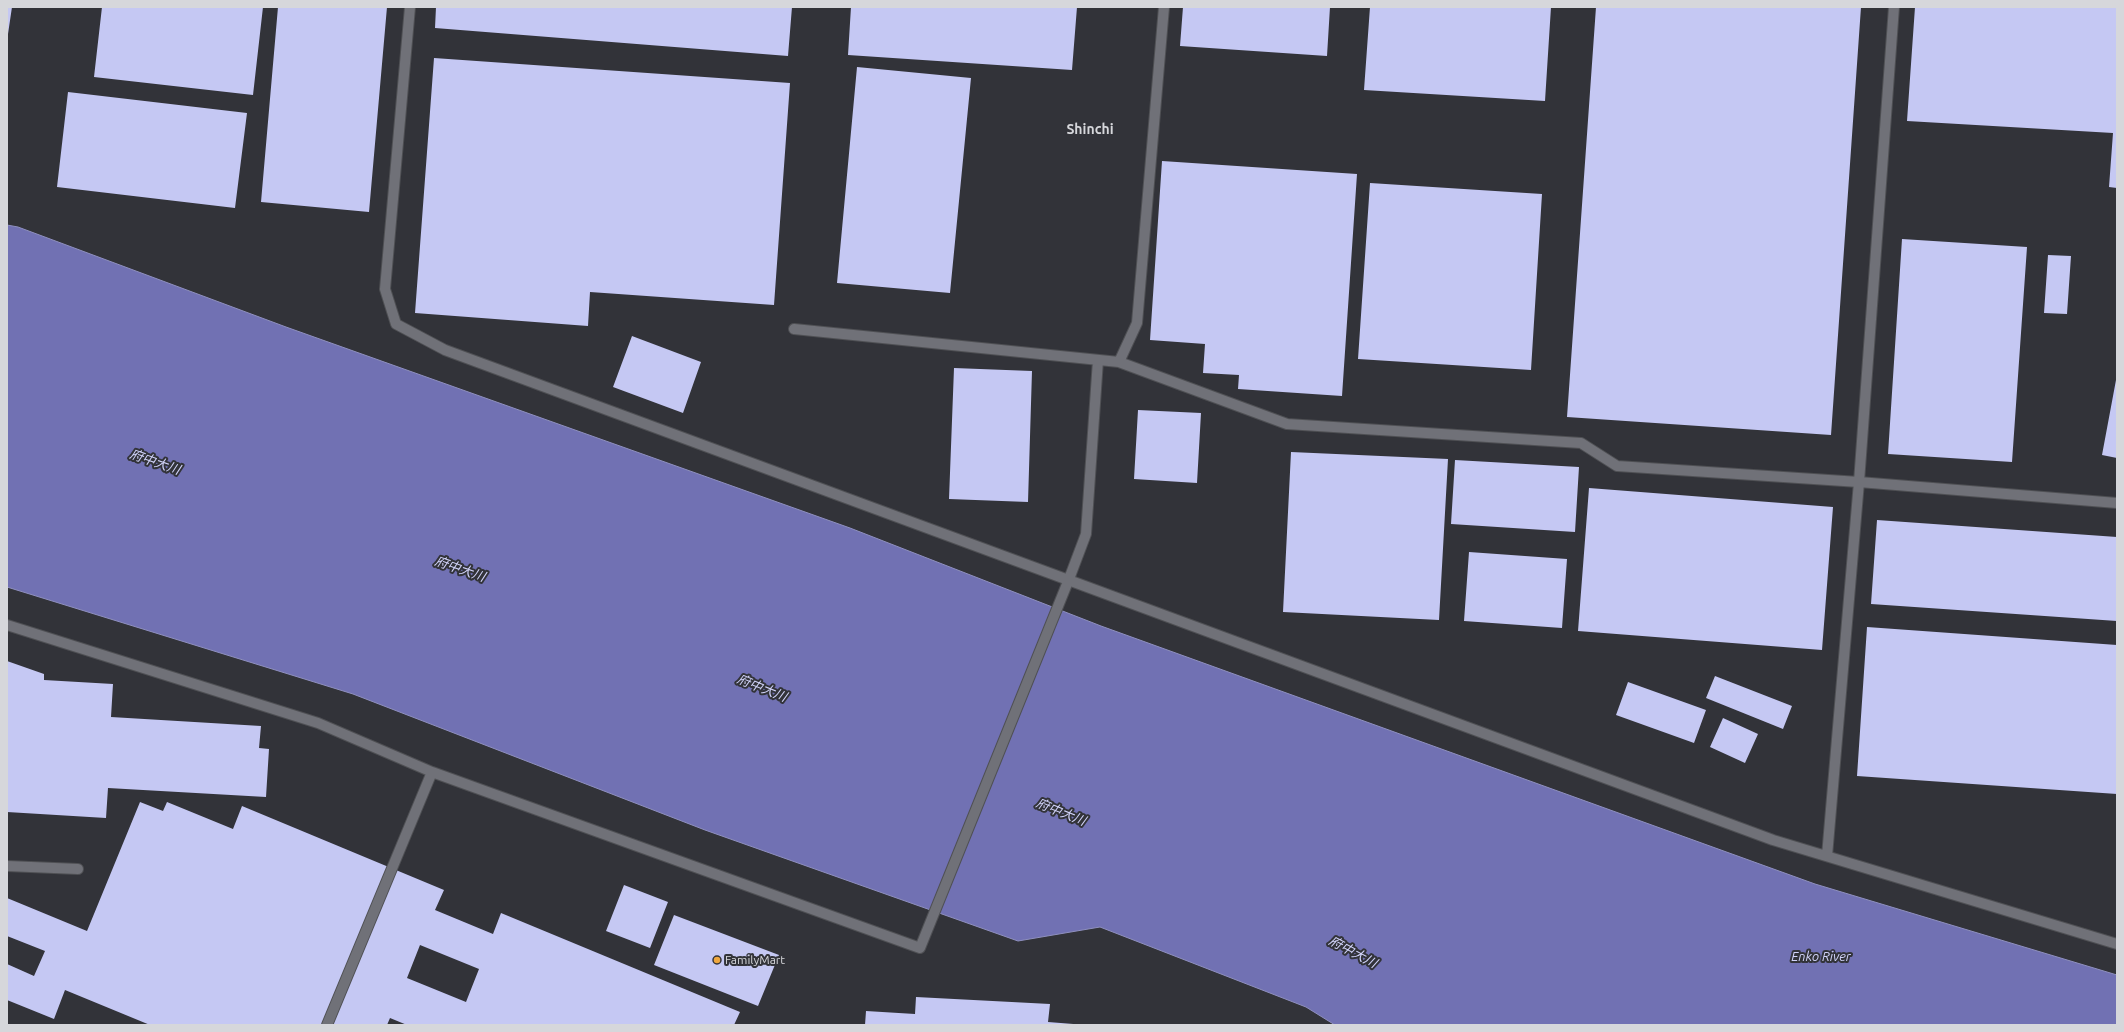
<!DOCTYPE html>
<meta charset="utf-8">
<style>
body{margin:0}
#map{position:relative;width:2124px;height:1032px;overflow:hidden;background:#323339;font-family:Ubuntu,sans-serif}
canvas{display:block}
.frame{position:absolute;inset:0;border:8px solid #d6d7db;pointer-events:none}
</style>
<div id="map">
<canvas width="2124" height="1032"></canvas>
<div class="frame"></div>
</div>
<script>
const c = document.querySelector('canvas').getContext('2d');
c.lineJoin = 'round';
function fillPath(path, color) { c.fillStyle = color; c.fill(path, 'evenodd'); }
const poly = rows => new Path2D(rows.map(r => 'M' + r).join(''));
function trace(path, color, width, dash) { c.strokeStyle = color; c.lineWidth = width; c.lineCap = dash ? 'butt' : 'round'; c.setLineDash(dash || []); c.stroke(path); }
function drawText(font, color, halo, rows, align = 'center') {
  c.font = font + ' Ubuntu,"Noto Sans JP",sans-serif'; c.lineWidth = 4; c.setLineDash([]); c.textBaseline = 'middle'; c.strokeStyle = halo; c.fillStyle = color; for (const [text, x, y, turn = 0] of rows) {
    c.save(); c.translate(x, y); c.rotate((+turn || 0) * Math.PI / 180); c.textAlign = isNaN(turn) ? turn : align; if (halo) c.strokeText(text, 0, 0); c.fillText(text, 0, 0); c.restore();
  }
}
const water = poly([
 [7,225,18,227,286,327,850,528,1101,626,1815,884,2117,975,2117,1025,1335,1025,1306,1007,1100,927,1018,941,705,830,353,694,7,587,7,225]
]);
fillPath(water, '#7171b3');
trace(water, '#8f90bf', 1);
fillPath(poly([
 [7,7,12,7,8,34,7,34],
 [102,7,263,7,253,95,94,77],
 [278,7,387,7,369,212,261,202],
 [436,7,792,7,788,56,435,28],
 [851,7,1077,7,1072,70,848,55],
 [1183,7,1330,7,1327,56,1180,46],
 [1370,7,1551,7,1545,101,1364,90],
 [1596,7,1861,7,1831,435,1567,417],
 [1915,7,2117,7,2117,188,2109,187,2113,133,1907,121],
 [434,58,790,83,774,305,590,292,588,326,415,313],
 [857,67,971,78,950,293,837,283],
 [68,92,247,113,235,208,57,187],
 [1162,161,1357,174,1342,396,1238,389,1239,375,1203,373,1205,344,1150,340],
 [1370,183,1542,194,1531,370,1358,359],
 [1902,239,2027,247,2012,462,1888,454],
 [2048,255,2071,256,2067,314,2044,313],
 [632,336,701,362,683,413,613,387],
 [954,368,1032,371,1028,502,949,499],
 [2116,380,2117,380,2117,458,2102,455],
 [1138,410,1201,413,1197,483,1134,479],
 [1291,452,1448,459,1439,620,1283,612],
 [1455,460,1579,467,1575,532,1451,524],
 [1589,488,1833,507,1822,650,1578,631],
 [1877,520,2117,537,2117,621,1871,604],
 [1469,552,1567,559,1562,628,1464,621],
 [1867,627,2117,645,2117,794,1857,776],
 [7,661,44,674,44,680,113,684,111,717,261,726,259,748,269,749,266,797,108,788,106,818,7,812],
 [1715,676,1792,706,1783,729,1706,698],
 [1628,682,1706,710,1694,743,1616,715],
 [1723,718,1758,734,1745,763,1710,747],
 [140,802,163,811,167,802,233,829,242,806,444,890,435,910,493,934,501,913,740,1012,734,1025,407,1025,390,1018,387,1025,150,1025,65,990,54,1019,7,1000,7,964,34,976,45,951,7,936,7,898,87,931],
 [420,945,479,969,466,1002,407,978],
 [624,885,668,902,650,948,606,931],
 [674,915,779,955,758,1006,654,965],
 [916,997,1050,1004,1048,1022,1086,1025,865,1025,866,1011,915,1014]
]), '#c5c8f3');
const lane = poly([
 [410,7,385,289,396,324,445,350,1773,840,2117,944],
 [794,329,1119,362,1287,424,1581,443,1617,466,1859,482,2117,503],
 [1119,362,1137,323,1164,7],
 [7,625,318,723,432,772,920,948,1069,579,1086,534,1098,360],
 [1827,856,1859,482,1894,7],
 [7,866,78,869],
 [327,1025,432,772]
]);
trace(lane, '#4f5054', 12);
trace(lane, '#707178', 10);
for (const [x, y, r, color] of [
 [717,960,4,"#efa73e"]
]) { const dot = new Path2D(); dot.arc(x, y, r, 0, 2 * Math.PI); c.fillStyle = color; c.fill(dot); trace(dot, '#323339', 1.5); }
drawText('12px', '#d6d7db', '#323339', [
 ["FamilyMart",725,960]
], 'left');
drawText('italic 13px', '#d2d4fa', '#323339', [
 ["府中大川",155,462,19],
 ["府中大川",460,569,19],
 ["府中大川",762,688,22],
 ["府中大川",1061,812,22],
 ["府中大川",1353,952,28],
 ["Enko River",1821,957]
]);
drawText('bold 14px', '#d6d7db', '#323339', [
 ["Shinchi",1090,129]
]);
</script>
